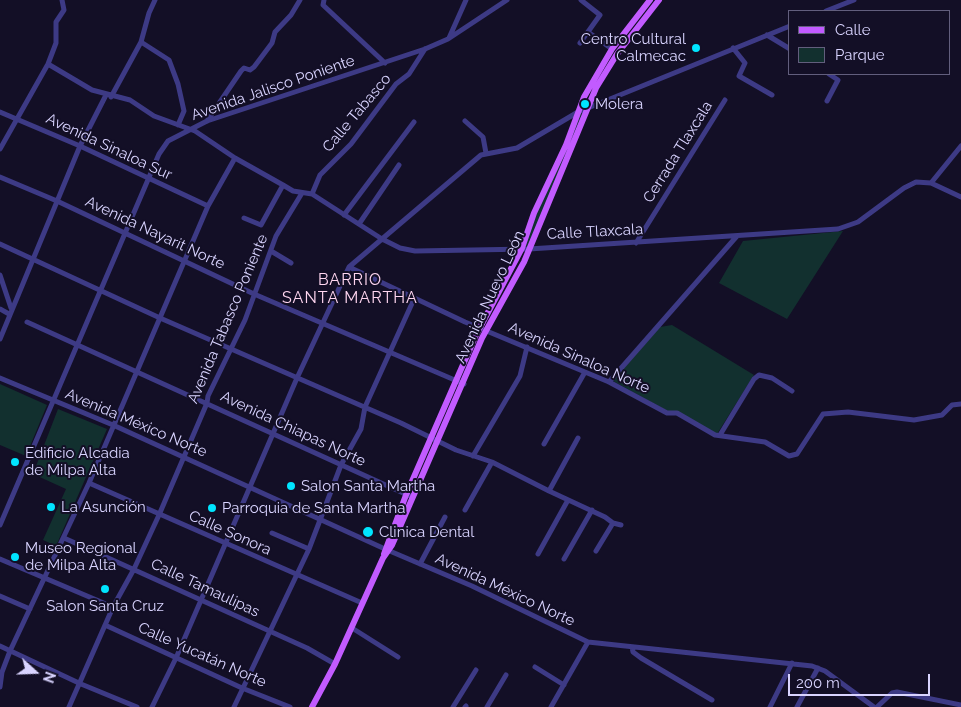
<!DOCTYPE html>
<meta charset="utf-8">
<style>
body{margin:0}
#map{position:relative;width:961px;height:707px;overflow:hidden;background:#130f26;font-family:Raleway,sans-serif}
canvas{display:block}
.legend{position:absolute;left:788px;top:10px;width:162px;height:65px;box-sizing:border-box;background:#130f26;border:1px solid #625e7d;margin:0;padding:6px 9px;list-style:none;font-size:15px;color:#d9d4ff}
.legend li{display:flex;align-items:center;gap:10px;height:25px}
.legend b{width:25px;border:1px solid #625e7d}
.north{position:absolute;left:10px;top:647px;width:50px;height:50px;-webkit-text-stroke:4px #130f26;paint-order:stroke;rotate:110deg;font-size:14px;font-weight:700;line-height:20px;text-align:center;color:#d9d4ff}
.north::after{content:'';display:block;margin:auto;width:18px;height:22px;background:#d9d4ff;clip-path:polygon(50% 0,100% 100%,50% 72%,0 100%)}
.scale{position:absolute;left:788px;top:674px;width:142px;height:22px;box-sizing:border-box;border:2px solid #d9d4ff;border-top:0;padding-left:6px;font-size:15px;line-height:18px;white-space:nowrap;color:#d9d4ff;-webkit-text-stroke:4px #130f26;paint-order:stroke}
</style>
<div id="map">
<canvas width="961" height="707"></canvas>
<ul class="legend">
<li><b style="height:6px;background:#c25bff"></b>Calle</li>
<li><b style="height:14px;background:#12302f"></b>Parque</li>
</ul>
<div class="north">N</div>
<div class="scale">200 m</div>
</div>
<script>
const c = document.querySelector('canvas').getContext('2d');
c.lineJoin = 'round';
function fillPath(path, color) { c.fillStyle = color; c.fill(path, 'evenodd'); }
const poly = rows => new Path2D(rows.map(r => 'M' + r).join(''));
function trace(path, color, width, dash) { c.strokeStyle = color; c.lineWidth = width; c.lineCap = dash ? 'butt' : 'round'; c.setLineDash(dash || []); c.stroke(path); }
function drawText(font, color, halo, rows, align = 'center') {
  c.font = font + ' Raleway,sans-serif'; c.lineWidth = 4; c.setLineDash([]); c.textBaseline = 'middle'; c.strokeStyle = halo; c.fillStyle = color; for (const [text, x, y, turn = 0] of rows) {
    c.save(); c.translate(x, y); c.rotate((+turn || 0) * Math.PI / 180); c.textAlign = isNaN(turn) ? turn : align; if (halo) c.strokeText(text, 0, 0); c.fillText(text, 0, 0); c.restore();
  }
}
fillPath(poly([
 [585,111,528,248,524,247,535,214,581,112],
 [843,231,787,319,719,283,743,241],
 [672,325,754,375,717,434,671,413,613,381,660,327],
 [0,384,47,405,26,456,0,445],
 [58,409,107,429,56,546,43,540,66,489,33,474]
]), '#12302f');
trace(poly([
 [324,0,323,5,385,63],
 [826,11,854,0],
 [588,32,612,49],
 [767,35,790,49],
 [449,38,466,0],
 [141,42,169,60,178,84,184,111,178,125],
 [580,43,600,15,581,0],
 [733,48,745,63,739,76,772,95],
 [48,64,92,90,130,100,154,116,195,131,235,158,283,185,293,191,312,194,382,239,400,248,415,251,529,249,838,229,858,222,904,188,916,182,931,183,961,197],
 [111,97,141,42,149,13,155,0],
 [827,101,838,80,829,74],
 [0,112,80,146,208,206],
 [207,121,241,71,244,68,250,70,254,67,272,43,275,32,291,15,300,0],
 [465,121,483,137,486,153],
 [0,149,48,64,56,43,56,22,64,10,62,0],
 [0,177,57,201,254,294,464,384],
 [931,183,961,146],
 [312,194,320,175,351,144,396,84,409,74,425,49],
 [344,215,414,122],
 [244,218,261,225,283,185],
 [359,224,399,165],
 [636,243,725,100],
 [0,244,160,318,401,423,456,450,492,462,549,491,605,517,613,523,621,525],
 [271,251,291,263],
 [349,267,465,322,609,382,667,413,677,413,715,435,765,442,789,456,797,454,823,414,848,412,914,420,942,415,952,405,961,404],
 [0,275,11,308],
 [0,309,9,314],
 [27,322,412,497],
 [0,339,80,146,106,95],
 [0,378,113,425,385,549,472,586,588,642,812,666,825,671,874,707],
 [609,382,737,236],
 [720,435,754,379,759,375,772,378,792,391],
 [544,444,585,372],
 [473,456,520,376,527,347],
 [89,483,362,603],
 [549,491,578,438],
 [465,510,492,462],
 [0,525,159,154,168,141,207,121,425,49,448,39,507,0],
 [272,533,309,549],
 [64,538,307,648,335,664],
 [596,551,613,523],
 [538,554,568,500],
 [0,559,113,607],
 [564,559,592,510],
 [420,564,445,517],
 [0,596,30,609],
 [105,625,242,688,290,707],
 [352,628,398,657],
 [0,646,81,684,137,707],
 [632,647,633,652,641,658,712,700],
 [535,667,564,685],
 [0,687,2,672,10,651,89,483,208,206,235,158],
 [69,707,113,607,134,569,159,515,207,403,208,396,245,320,276,236,302,193],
 [152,707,176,658,297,378,349,267,481,155,517,148,578,112,790,26],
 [234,707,309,549,341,465,361,429,365,407,414,299],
 [453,707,476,670],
 [465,707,466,706],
 [487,707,506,675],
 [551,707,588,642],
 [770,707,792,663],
 [797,707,818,668],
 [877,707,892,693,897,692,961,705]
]), '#3d3a85', 5);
trace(poly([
 [384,554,406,495,476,335,522,248,534,213,566,145,584,97,612,49,650,0],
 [312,707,335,664,383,558,392,545,482,338,524,262,596,88,617,54,659,0]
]), '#c25bff', 6);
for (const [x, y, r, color] of [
 [696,48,5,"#00e5ff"],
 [585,104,5,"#00e5ff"],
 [15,462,5,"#00e5ff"],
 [291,486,5,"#00e5ff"],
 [51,507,5,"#00e5ff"],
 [212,508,5,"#00e5ff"],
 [368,532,6,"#00e5ff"],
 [15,557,5,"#00e5ff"],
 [105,589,5,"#00e5ff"]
]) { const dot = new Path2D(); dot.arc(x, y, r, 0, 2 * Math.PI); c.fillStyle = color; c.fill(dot); trace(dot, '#130f26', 2); }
drawText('15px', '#d9d4ff', '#130f26', [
 ["Centro Cultural",686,39,"right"],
 ["Calmecac",686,56,"right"],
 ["Molera",595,104],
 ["Edificio Alcadia",25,453],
 ["de Milpa Alta",25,470],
 ["Salon Santa Martha",301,486],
 ["La Asunción",61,507],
 ["Parroquia de Santa Martha",222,508],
 ["Clinica Dental",379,532],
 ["Museo Regional",25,548],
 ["de Milpa Alta",25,565],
 ["Salon Santa Cruz",105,606,"center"]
], 'left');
drawText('15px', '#d9d4ff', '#130f26', [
 ["Avenida Jalisco Poniente",273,88,-19],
 ["Calle Tabasco",357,113,-50],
 ["Avenida Sinaloa Sur",109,147,25],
 ["Cerrada Tlaxcala",678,152,-58],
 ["Calle Tlaxcala",595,232,-3],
 ["Avenida Nayarit Norte",155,233,25],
 ["Avenida Nuevo León",490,297,-65],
 ["Avenida Tabasco Poniente",228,319,-67],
 ["Avenida Sinaloa Norte",579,358,24],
 ["Avenida México Norte",136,423,23],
 ["Avenida Chiapas Norte",293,429,25],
 ["Calle Sonora",230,533,24],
 ["Calle Tamaulipas",205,588,25],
 ["Avenida México Norte",505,590,25],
 ["Calle Yucatán Norte",202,655,24]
]);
c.letterSpacing = '1px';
drawText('16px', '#ffd6f0', '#130f26', [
 ["BARRIO",350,280],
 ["SANTA MARTHA",350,298]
]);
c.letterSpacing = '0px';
</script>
